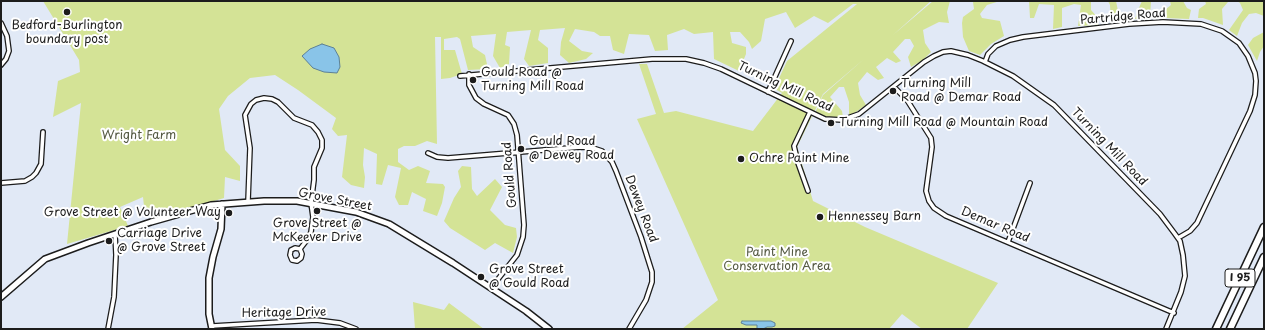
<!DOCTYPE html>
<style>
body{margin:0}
#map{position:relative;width:1265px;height:330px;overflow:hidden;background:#e1e9f6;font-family:"Playpen Sans",sans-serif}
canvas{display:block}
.frame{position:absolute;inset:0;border:2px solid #1c1c1c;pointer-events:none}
</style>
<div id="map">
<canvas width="1265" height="330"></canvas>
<div class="frame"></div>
</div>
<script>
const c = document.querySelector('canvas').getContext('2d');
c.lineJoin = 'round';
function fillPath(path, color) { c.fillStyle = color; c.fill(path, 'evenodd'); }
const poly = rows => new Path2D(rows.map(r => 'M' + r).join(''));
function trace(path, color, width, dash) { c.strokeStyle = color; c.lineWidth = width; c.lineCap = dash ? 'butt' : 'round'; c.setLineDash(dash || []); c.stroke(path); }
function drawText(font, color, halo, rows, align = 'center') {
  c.font = font + ' "Playpen Sans",sans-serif'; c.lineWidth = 4; c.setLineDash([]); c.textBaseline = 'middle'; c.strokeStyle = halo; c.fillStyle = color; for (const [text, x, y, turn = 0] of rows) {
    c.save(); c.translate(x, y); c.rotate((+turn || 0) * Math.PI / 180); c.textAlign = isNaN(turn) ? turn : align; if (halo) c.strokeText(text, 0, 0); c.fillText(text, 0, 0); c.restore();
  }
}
fillPath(poly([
 [43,1,931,1,893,35,933,1,950,1,947,12,949,23,939,22,923,30,925,43,931,52,923,60,911,67,908,57,914,46,910,39,905,39,893,52,901,61,896,63,887,58,876,67,884,78,878,80,867,72,858,83,860,95,866,105,853,114,849,115,849,102,844,87,839,87,830,97,842,111,843,117,833,118,826,117,815,113,823,95,864,59,823,94,797,147,813,201,865,227,998,283,967,329,922,329,902,314,889,329,682,329,718,300,637,119,656,114,639,64,647,64,664,113,676,111,753,131,782,93,775,89,775,87,787,61,857,4,853,4,828,23,814,16,795,28,786,12,765,19,761,41,752,49,749,42,740,32,730,32,732,43,746,47,746,54,739,71,714,59,713,32,694,34,684,29,667,35,668,50,655,51,649,35,629,34,624,54,613,50,610,36,600,36,594,32,575,29,569,41,582,51,593,53,586,59,569,63,560,55,561,42,565,28,540,30,538,40,548,48,548,63,529,66,524,59,531,30,507,32,505,45,510,47,509,64,500,68,493,56,496,34,471,36,473,47,485,55,488,69,468,70,460,39,457,37,444,39,444,50,455,50,462,74,450,78,441,79,441,37,435,37,437,144,427,141,415,146,404,146,398,149,398,162,409,170,418,166,430,171,426,183,443,184,445,187,442,203,437,216,423,211,426,199,412,192,408,205,399,205,395,197,401,168,388,165,382,185,376,184,377,154,364,148,363,165,365,177,364,188,351,185,342,177,347,135,338,136,332,129,336,118,298,90,275,75,250,78,228,96,219,109,225,150,240,166,240,181,225,177,224,198,154,219,144,206,143,197,120,207,128,226,67,244,81,103,53,117,58,81,80,72,79,60],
 [970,1,1000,1,987,5,980,14,982,18,1000,21,1004,36,991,44,980,55,969,51,963,37,962,23,963,17,974,9,973,2],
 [1029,1,1091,1,1091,10,1099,19,1098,25,1078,26,1081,5,1074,4,1062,8,1062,27,1053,29,1054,5,1039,4,1034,18,1030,18],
 [1108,1,1116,1,1118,11,1129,16,1128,20,1111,21,1110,5],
 [1142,1,1151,1,1150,18,1135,19,1138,10],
 [1170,1,1183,1,1187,8,1191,10,1189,19,1166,18,1166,9,1171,5],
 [1205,1,1264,1,1264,16,1256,13,1249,14,1242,23,1237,36,1229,30,1243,10,1240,3,1237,1,1228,2,1222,9,1223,25,1203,18,1198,18,1199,9,1206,4],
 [1264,32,1264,46,1260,52,1257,61,1248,45,1253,38],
 [462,166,471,167,472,189,477,196,495,179,502,187,490,210,505,225,516,228,517,237,513,253,495,243,485,250,450,228,444,221,454,198,461,187,458,171],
 [413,302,444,310,449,303,484,329,415,329]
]), '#d4e396');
const water = poly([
 [322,44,334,48,339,57,340,67,337,73,324,72,313,68,302,56,310,49,322,44],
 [742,321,771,321,775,323,775,326,772,327,767,327,763,329,757,329,757,325,746,325,741,323,742,321]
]);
fillPath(water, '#89c4e8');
trace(water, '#5d8196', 1);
const street = poly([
 [1,23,7,36,9,51,6,59,1,65],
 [985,62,988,54,996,46,1010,40,1023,37,1129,24,1163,22,1201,24,1222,31,1239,43,1248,56,1255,73,1256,81,1255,95,1250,111,1197,223,1190,231,1178,238],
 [469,74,469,85,476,98,484,104,508,115,514,124,517,135,524,225,523,237,517,255,491,288],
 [460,76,652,59,686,59,704,63,721,69,825,119,842,120,859,114,924,62,934,56,943,52,951,51,968,55,983,61,1013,76,1054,105,1160,214,1175,234,1180,241,1183,255,1185,276,1181,292,1166,329],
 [894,87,907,100,931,138,932,147,926,191,929,201,934,208,946,216,1174,313],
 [768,92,791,41],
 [428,153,437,157,448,158,581,147,593,148,602,151,612,162,616,171,641,237,652,272,652,282,646,300,629,329],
 [1,183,25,181,32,177,36,173,41,164,43,132],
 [808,191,798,163,794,146,810,112],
 [248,201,250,148,245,115,251,104,256,100,264,98,272,99,278,102,294,118,312,125,318,132,322,140,322,148,314,167,314,180,311,203,313,217,311,232,307,240,300,249,302,254,301,258,297,261,292,260,290,255,291,250,295,248,300,249],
 [1008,242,1030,183],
 [212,326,316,320,340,323,356,329],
 [108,329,114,297,116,255,115,234]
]);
const secondary = poly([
 [1,297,45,259,88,243,151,222,211,205,264,201,297,201,356,212,389,224,453,263,526,311,549,329],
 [212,329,209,314,209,278,213,257,221,229,222,204]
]);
const highway = poly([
 [1216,329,1264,227],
 [1230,329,1264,257]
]);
trace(street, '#1c1c1c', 6);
trace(secondary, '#1c1c1c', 8);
trace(highway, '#1c1c1c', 9);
trace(street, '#fff', 3.5);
trace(secondary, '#fff', 5);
trace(highway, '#fff', 6);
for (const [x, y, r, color] of [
 [67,12,4,"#1c1c1c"],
 [473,80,4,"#1c1c1c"],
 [893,91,4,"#1c1c1c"],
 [831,123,4,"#1c1c1c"],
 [521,149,4,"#1c1c1c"],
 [741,159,4,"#1c1c1c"],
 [317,211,4,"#1c1c1c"],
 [229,213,4,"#1c1c1c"],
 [820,217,4,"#1c1c1c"],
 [109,241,4,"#1c1c1c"],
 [481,277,4,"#1c1c1c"]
]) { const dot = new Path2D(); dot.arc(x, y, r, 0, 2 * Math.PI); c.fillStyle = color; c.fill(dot); trace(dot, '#fff', 1.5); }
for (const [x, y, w] of [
 [1240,278,30]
]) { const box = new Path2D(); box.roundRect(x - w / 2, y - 9, w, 18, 3); c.fillStyle = '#fff'; c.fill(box); trace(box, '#1c1c1c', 1); }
drawText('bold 11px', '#1c1c1c', null, [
 ["I 95",1240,278]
]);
drawText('12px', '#1c1c1c', '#fff', [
 ["Partridge Road",1123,17,-5],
 ["Turning Mill Road",785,87,25],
 ["Turning Mill Road",1109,147,46],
 ["Gould Road",510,175,-95],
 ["Grove Street",335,200,11],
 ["Dewey Road",641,209,69],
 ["Demar Road",995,225,23],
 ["Heritage Drive",284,313,-1]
]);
drawText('12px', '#1c1c1c', '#fff', [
 ["Bedford-Burlington",67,26,"center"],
 ["boundary post",67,40,"center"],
 ["Gould Road @",481,73],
 ["Turning Mill Road",481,87],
 ["Turning Mill",901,84],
 ["Road @ Demar Road",901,98],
 ["Turning Mill Road @ Mountain Road",839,123],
 ["Gould Road",529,142],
 ["@ Dewey Road",529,156],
 ["Ochre Paint Mine",749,159],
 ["Grove Street @ Volunteer Way",221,213,"right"],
 ["Hennessey Barn",828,217],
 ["Grove Street @",317,224,"center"],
 ["McKeever Drive",317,238,"center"],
 ["Carriage Drive",117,234],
 ["@ Grove Street",117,248],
 ["Grove Street",489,270],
 ["@ Gould Road",489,284]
], 'left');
drawText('12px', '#535841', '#fff', [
 ["Wright Farm",139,136],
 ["Paint Mine",777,253],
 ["Conservation Area",777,267]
]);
</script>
